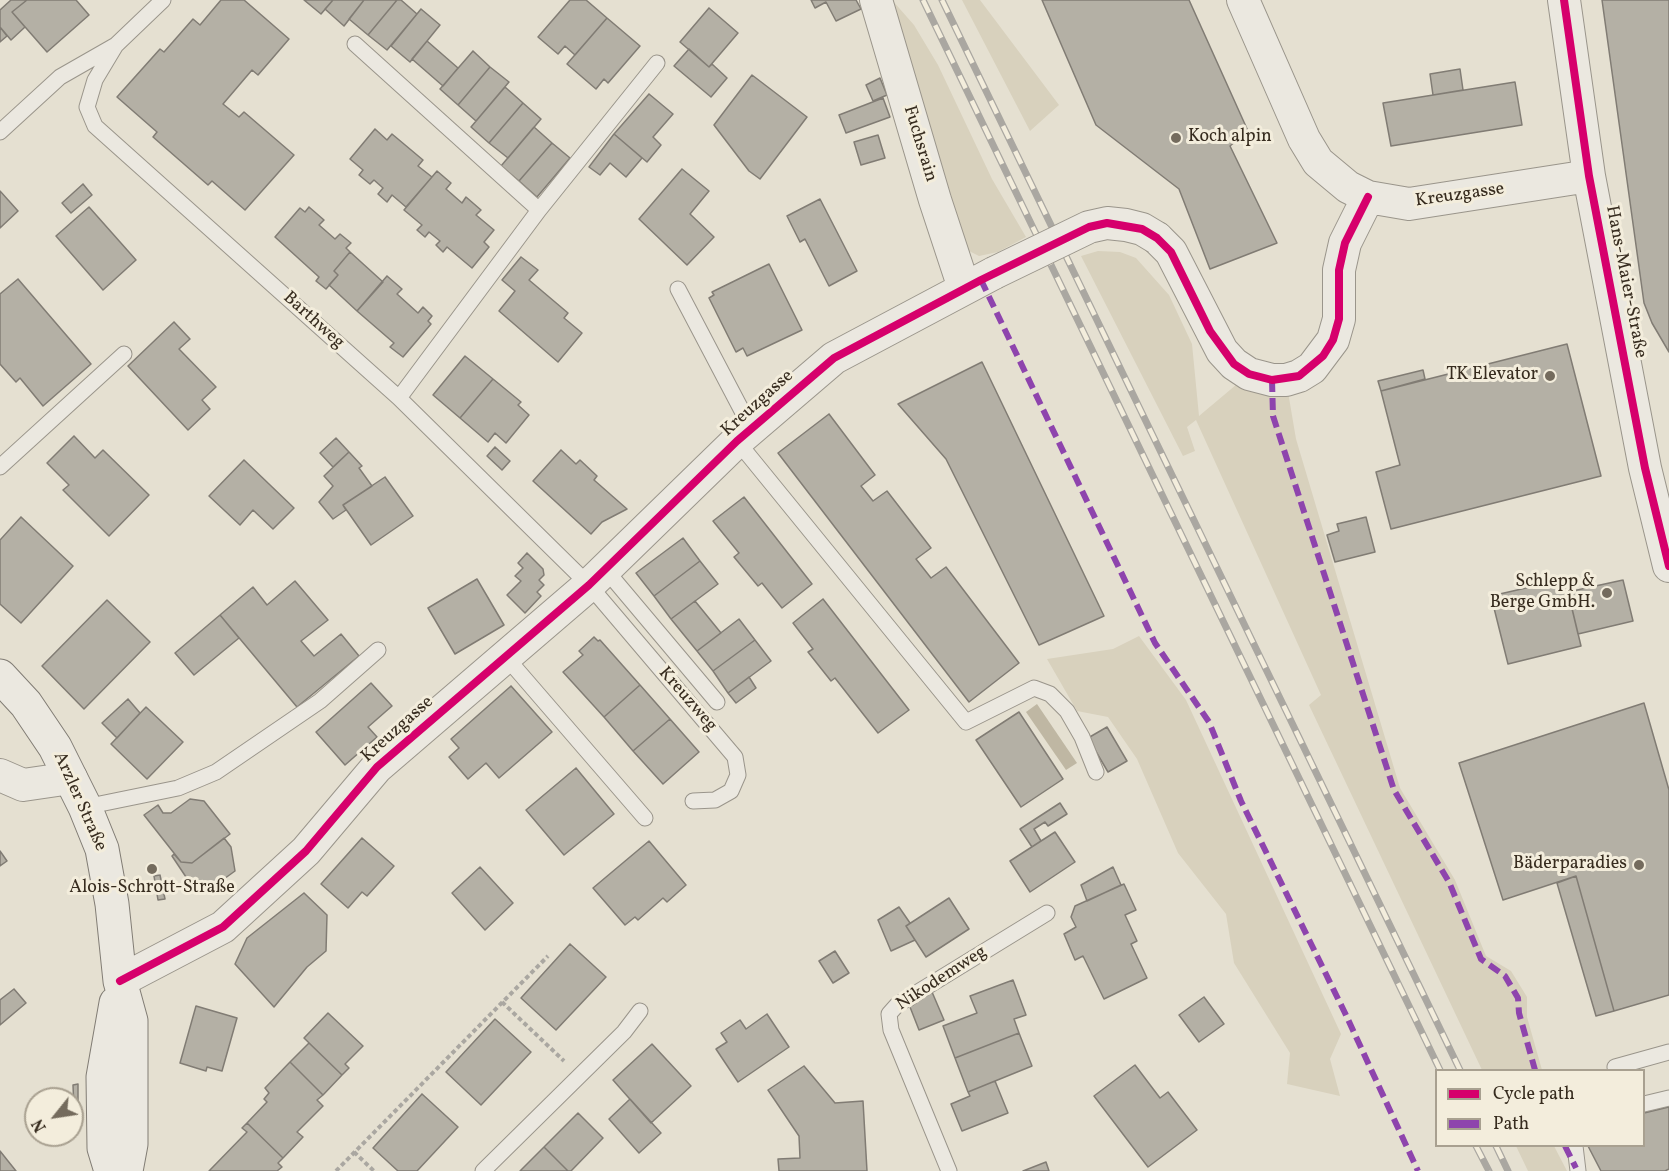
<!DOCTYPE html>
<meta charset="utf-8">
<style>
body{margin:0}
#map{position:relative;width:1669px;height:1171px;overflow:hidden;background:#e5e0d1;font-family:Vollkorn,serif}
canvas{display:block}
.legend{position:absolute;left:1435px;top:1069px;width:210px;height:78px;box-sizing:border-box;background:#f3eddc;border:2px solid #a8a090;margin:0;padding:8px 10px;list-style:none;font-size:18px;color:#372c1f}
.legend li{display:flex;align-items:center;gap:12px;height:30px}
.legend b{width:30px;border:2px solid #a8a090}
.north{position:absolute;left:24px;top:1087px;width:60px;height:60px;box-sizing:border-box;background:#f3eddc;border:2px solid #a8a090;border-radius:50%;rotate:240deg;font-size:16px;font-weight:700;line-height:24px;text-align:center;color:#372c1f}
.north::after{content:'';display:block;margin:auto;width:21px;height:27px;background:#746b5d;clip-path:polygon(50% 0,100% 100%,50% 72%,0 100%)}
</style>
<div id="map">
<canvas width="1669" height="1171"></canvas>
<ul class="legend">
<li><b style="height:8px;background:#d6006c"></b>Cycle path</li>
<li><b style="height:8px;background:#8e44ad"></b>Path</li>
</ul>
<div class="north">N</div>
</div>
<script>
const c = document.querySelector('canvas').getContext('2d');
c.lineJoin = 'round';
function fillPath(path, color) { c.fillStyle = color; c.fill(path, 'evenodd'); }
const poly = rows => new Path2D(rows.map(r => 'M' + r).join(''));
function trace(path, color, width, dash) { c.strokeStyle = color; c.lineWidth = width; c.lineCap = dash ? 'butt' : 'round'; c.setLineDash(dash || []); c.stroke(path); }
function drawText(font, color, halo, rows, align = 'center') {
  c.font = font + ' Vollkorn,serif'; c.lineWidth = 6; c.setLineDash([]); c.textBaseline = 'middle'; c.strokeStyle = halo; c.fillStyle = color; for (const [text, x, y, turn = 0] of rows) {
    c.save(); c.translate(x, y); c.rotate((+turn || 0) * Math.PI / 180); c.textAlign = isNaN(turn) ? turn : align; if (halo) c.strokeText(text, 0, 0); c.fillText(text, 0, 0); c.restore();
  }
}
fillPath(poly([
 [892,0,914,25,938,65,992,179,1026,237,998,252,979,256,963,248],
 [962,0,980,0,1059,105,1030,131],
 [1098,251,1120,252,1136,258,1169,295,1192,344,1199,416,1249,374,1286,380,1296,439,1400,788,1455,880,1486,956,1511,971,1527,997,1527,1017,1542,1070,1482,1070,1309,705,1321,695,1196,420,1187,427,1195,451,1183,456,1081,256],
 [1139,636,1186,700,1341,1034,1330,1059,1340,1096,1287,1084,1290,1053,1234,963,1226,914,1178,853,1137,759,1108,717,1077,711,1047,659,1113,649],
 [1516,1146,1554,1146,1567,1171,1528,1171]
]), '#d8d1bd');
fillPath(poly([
 [1037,704,1077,763,1066,770,1026,712]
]), '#bfb7a3');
const building = poly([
 [11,0,27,0,12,12,25,27,11,40,0,27,0,10,11,0],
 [27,0,76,0,89,15,47,52,12,12,27,0],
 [221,0,244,0,289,39,258,75,252,70,223,104,239,117,244,112,294,155,245,210,212,181,208,185,153,137,157,132,117,97,160,49,164,52,193,19,200,25,221,0],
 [304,0,333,0,321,14,304,0],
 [333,0,364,0,344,26,325,9,333,0],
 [364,0,397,0,368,35,349,19,364,0],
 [397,0,401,0,417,14,387,50,368,35,397,0],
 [570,0,586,0,607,18,575,55,565,46,558,54,538,37,570,0],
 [811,0,856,0,861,9,836,21,826,2,815,8,811,0],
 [1042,0,1189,0,1248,131,1230,146,1277,243,1210,269,1179,189,1096,125,1042,0],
 [1602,0,1669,0,1669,352,1652,323,1644,303,1602,0],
 [709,8,738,33,709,67,680,42,709,8],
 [421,9,440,25,410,62,391,46,421,9],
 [607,18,640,46,608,83,604,79,596,89,567,64,607,18],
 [0,27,7,36,0,42,0,27],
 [427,41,458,68,443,86,412,59,427,41],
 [689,49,709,67,712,64,727,78,711,97,674,66,689,49],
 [473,51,490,67,458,105,440,89,473,51],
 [490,67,509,82,476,121,458,105,490,67],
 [1460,69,1463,90,1433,95,1430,74,1460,69],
 [752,75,807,117,760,179,749,171,714,125,752,75],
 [880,78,887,95,873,101,866,85,880,78],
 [1515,82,1522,125,1391,146,1383,103,1515,82],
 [505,87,523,103,489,143,471,127,505,87],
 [649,94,673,114,653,137,661,145,647,162,614,134,649,94],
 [883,98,890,117,846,133,839,115,883,98],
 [523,103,541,119,508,158,489,143,523,103],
 [534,127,552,143,519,181,501,166,534,127],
 [375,129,387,140,392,134,423,160,418,166,432,177,406,207,392,195,387,202,378,194,383,188,374,180,370,184,359,175,363,170,350,159,375,129],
 [614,134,642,158,626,177,610,163,600,175,589,167,614,134],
 [878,135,885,158,861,165,854,142,878,135],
 [552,143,570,158,537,197,519,181,552,143],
 [682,169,709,191,690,214,714,237,687,265,639,219,682,169],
 [437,171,451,183,446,189,462,203,466,197,481,210,476,215,494,230,484,242,489,247,472,268,447,247,443,252,436,245,440,241,429,232,425,237,417,230,422,225,404,210,437,171],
 [83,184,92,195,71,213,62,203,83,184],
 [0,191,18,211,0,228,0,191],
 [820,199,857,271,829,286,805,239,800,242,787,216,820,199],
 [89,207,136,260,103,290,56,236,89,207],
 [309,207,324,220,319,225,335,239,340,234,351,243,346,248,350,252,334,271,338,275,326,289,316,281,319,277,275,237,300,208,305,212,309,207],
 [350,252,383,282,357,311,329,285,338,275,334,271,350,252],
 [521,257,538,270,529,280,568,313,564,318,582,333,558,362,499,311,515,291,502,280,521,257],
 [769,264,802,330,747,356,743,348,736,352,709,298,714,295,712,292,769,264],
 [387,276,402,289,397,294,418,313,423,307,432,316,428,321,431,324,403,357,390,347,394,343,357,311,387,276],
 [18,279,91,364,43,406,20,378,16,382,0,364,0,294,18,279],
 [174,322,190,339,179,349,216,387,202,400,210,409,188,430,128,366,174,322],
 [1567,344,1601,476,1391,529,1376,472,1400,465,1381,391,1567,344],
 [465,356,493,379,460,418,433,395,465,356],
 [982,362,1104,616,1039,645,946,459,898,404,982,362],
 [1423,370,1425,379,1381,391,1378,381,1423,370],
 [493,379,521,402,518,405,529,415,506,443,495,433,488,442,460,418,493,379],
 [829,414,875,475,861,486,873,501,887,491,931,548,916,559,931,578,946,567,1019,663,969,702,778,453,829,414],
 [74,436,95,458,103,450,149,495,109,536,63,490,69,485,47,463,74,436],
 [336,438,349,452,333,467,320,453,336,438],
 [495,447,510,461,502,470,487,456,495,447],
 [561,450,576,464,580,460,597,476,594,480,627,509,602,522,591,534,533,481,561,450],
 [349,452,362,466,359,468,372,486,343,505,346,510,333,519,319,502,333,486,324,476,349,452],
 [244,460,294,508,273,529,253,510,240,525,209,496,244,460],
 [385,477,413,516,371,545,343,505,385,477],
 [744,497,812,584,782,608,762,583,758,586,734,557,739,553,713,521,744,497],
 [21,517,73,566,21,623,0,604,0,540,21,517],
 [1366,517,1375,552,1335,562,1327,535,1339,531,1337,524,1366,517],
 [683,538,700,561,654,596,636,573,683,538],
 [527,553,543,569,544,575,539,580,544,585,537,592,541,596,525,613,507,595,521,581,515,576,523,568,518,563,527,553],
 [700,561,718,584,671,619,654,596,700,561],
 [477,579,504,625,455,654,428,608,477,579],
 [1565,579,1581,646,1508,664,1491,596,1565,579],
 [1623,580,1633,621,1578,634,1568,592,1623,580],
 [295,581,328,620,301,641,314,656,341,634,359,656,297,707,220,615,253,587,267,605,295,581],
 [823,599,909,710,878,733,835,678,831,681,808,652,813,649,793,623,823,599],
 [107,600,150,642,84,709,42,666,107,600],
 [695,601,721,633,697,651,671,619,695,601],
 [220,615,239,638,194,675,175,653,220,615],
 [739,619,755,640,713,671,697,651,739,619],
 [594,637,598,641,600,640,640,685,604,717,563,672,583,655,579,651,594,637],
 [755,640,771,661,728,693,713,671,755,640],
 [749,677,756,688,736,703,728,693,749,677],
 [371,683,392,706,368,727,377,737,345,765,316,732,371,683],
 [640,685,670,719,633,751,604,717,640,685],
 [511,686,552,732,499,778,486,763,468,779,449,757,459,748,451,739,511,686],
 [128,699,140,713,117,738,102,723,128,699],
 [1644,703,1669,790,1669,995,1614,1011,1576,876,1503,900,1459,763,1644,703],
 [146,707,183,742,147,779,111,744,146,707],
 [1019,712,1063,779,1021,807,976,740,1019,712],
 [670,719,699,752,663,784,633,751,670,719],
 [1107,727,1127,761,1108,772,1088,738,1107,727],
 [576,768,614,814,564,855,526,810,576,768],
 [190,799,204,801,230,834,192,863,181,862,144,815,158,805,163,813,171,813,190,799],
 [1060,803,1067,814,1048,826,1045,822,1034,829,1041,841,1032,847,1020,829,1060,803],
 [1055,832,1075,862,1030,892,1010,861,1055,832],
 [224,838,231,847,235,871,217,884,190,883,172,856,174,854,181,862,192,863,224,838],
 [362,838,394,866,367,896,362,892,348,908,321,884,362,838],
 [649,841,686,885,667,902,663,898,638,920,635,917,625,925,593,888,649,841],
 [0,851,7,861,0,866,0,851],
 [480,867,513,903,485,930,452,893,480,867],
 [1113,867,1121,885,1087,901,1081,885,1113,867],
 [160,875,165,899,158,900,154,876,160,875],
 [1576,876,1614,1011,1596,1016,1557,883,1576,876],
 [1124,884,1136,910,1125,915,1137,941,1131,944,1147,978,1104,999,1083,956,1075,960,1064,934,1076,927,1071,917,1075,906,1124,884],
 [304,893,327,915,326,951,307,967,274,1007,235,964,247,938,304,893],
 [949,898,969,929,926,957,906,926,949,898],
 [899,907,910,923,906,926,915,940,891,951,878,920,899,907],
 [570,944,606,977,556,1030,521,998,570,944],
 [835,951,849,973,833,983,819,961,835,951],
 [1013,980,1026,1015,1014,1019,1019,1033,955,1058,943,1026,977,1013,970,996,1013,980],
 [14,989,26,1003,0,1025,0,1000,14,989],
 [932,992,944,1020,919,1030,910,1007,932,992],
 [1204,997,1224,1024,1199,1042,1179,1015,1204,997],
 [196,1006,237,1018,222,1071,207,1067,206,1071,180,1063,196,1006],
 [328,1013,363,1046,345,1064,349,1068,342,1075,304,1038,328,1013],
 [767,1014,789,1047,738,1082,716,1049,727,1042,721,1033,740,1020,746,1029,767,1014],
 [495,1019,531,1052,481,1105,446,1072,495,1019],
 [1019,1033,1032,1066,968,1092,955,1058,1019,1033],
 [309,1043,342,1075,323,1095,290,1062,309,1043],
 [652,1044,691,1086,651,1123,613,1080,652,1044],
 [290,1062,323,1095,317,1100,323,1106,297,1132,303,1137,283,1158,247,1123,267,1102,264,1099,269,1093,265,1088,290,1062],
 [1135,1065,1160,1098,1168,1092,1197,1130,1148,1167,1094,1096,1135,1065],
 [804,1066,835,1103,863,1101,867,1171,779,1171,778,1159,800,1158,799,1136,768,1090,804,1066],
 [995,1081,1008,1113,962,1131,951,1104,970,1096,968,1092,995,1081],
 [78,1084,78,1108,74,1109,73,1085,78,1084],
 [422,1094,458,1127,417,1171,398,1171,373,1148,422,1094],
 [630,1099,661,1133,639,1153,609,1119,630,1099],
 [1669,1107,1669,1169,1665,1171,1601,1171,1588,1146,1644,1146,1644,1113,1669,1107],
 [578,1113,603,1138,571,1171,568,1171,544,1147,578,1113],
 [247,1123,283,1158,278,1163,282,1167,277,1171,209,1171,247,1132,242,1128,247,1123],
 [544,1147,568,1171,520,1171,544,1147],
 [0,1151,16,1171,0,1171,0,1151],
 [1046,1162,1049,1171,1023,1171,1046,1162]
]);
fillPath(building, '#b4b0a5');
trace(building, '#817c74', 1.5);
const service = poly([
 [355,44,539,210],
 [116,45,95,80,87,107,95,126,399,398,589,585,735,757,738,775,731,791,715,800,693,801],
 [0,132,60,77,116,45,163,0],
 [678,289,751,428],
 [399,398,539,210,657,63],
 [737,441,966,722,1034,688,1050,694,1067,711,1082,737,1096,772],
 [0,467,124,354],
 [605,569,717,702],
 [505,656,645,818],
 [85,807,178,788,216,772,320,701,378,650],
 [1615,1067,1669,1052],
 [1644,1104,1669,1098],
 [1575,1146,1578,1171],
 [483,1171,624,1032,640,1011],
 [949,1171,891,1030,889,1014,897,1005,1047,913]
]);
const minor = poly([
 [876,0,935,200,964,288],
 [1243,0,1304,139,1318,162,1348,187,1368,197,1409,204,1589,176],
 [1564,0,1589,176,1645,468,1669,566],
 [1157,238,1171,252,1222,351,1234,364,1249,374,1272,380,1286,380,1299,376,1312,368,1333,340,1339,319,1339,270,1345,243,1368,197],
 [0,775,23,785,71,778],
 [120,981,223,927,306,851,377,767,589,585,737,441,834,358,994,273]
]);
const secondary = poly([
 [0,676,26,704,55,747,85,807,102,849,112,904,120,981,131,1021,131,1144,126,1171],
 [111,1171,104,1148,103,1077,116,1003]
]);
trace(service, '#9a958b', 17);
trace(minor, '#9a958b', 34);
trace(secondary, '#817c74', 35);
trace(poly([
 [502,1002,564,1061],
 [354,1152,374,1171],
 [336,1171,548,956]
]), '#aaa7a1', 4, [4.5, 3]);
trace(service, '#ebe8e0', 15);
trace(minor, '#ebe8e0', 32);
trace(secondary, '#ebe8e0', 33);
const rail = poly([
 [923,0,1440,1070],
 [942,0,1460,1070],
 [1476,1146,1489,1171],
 [1496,1146,1508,1171]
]);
trace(rail, '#aaa7a1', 7);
trace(rail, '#f3eddc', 4.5, [14]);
const minorBridge = poly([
 [994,273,1089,227,1107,223,1126,225,1142,229,1157,238]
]);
trace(minorBridge, '#9a958b', 34, []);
trace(minorBridge, '#ebe8e0', 32);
trace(poly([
 [981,280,1155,643,1209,722,1241,801,1345,1013,1418,1171],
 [1272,380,1273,416,1394,790,1449,882,1481,959,1505,976,1518,998,1519,1013,1535,1070],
 [1565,1146,1576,1168]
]), '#8e44ad', 6, [12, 6]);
trace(poly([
 [1564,0,1589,176,1645,468,1669,566],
 [120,981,223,927,306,851,377,767,589,585,737,441,834,358,981,280,1089,227,1107,223,1142,229,1157,238,1171,252,1210,331,1234,364,1249,374,1272,380,1299,376,1323,356,1333,340,1339,319,1339,270,1345,243,1368,197]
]), '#d6006c', 8);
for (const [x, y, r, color] of [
 [1176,138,6,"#746b5d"],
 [1550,376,6,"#746b5d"],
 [1607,593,6,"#746b5d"],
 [1639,865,6,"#746b5d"],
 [152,869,6,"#746b5d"]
]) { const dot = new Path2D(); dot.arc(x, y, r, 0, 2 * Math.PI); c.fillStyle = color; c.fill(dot); trace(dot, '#f3eddc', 2); }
drawText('18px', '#372c1f', '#f3eddc', [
 ["Koch alpin",1188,138,"left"],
 ["TK Elevator",1538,376],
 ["Schlepp &",1595,583],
 ["Berge GmbH.",1595,604],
 ["Bäderparadies",1627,865],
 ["Alois-Schrott-Straße",152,889,"center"]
], 'right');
drawText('18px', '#372c1f', '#f3eddc', [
 ["Fuchsrain",919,144,73],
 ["Kreuzgasse",1460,196,-8],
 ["Hans-Maier-Straße",1625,282,79],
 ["Barthweg",313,321,42],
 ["Kreuzgasse",758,404,-42],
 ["Kreuzweg",687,700,49],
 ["Kreuzgasse",398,730,-42],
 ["Arzler Straße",79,802,66],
 ["Nikodemweg",942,979,-33]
]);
</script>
